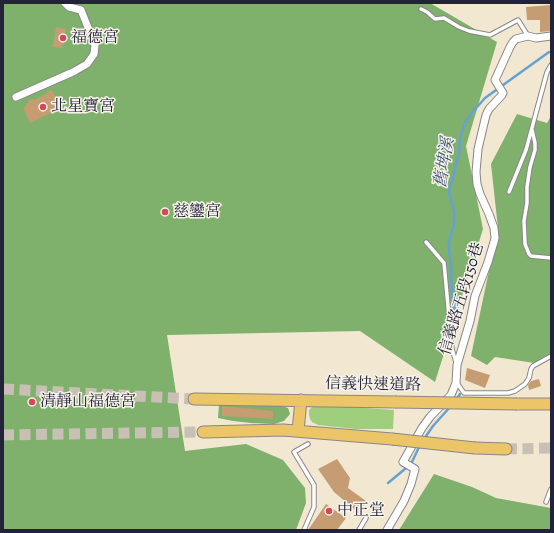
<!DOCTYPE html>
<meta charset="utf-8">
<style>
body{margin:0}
#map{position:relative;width:554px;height:533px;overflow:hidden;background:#f2e8d2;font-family:Alegreya,serif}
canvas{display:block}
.frame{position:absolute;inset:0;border:4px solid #22223b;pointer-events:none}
</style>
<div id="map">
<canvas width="554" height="533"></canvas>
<div class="frame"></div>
</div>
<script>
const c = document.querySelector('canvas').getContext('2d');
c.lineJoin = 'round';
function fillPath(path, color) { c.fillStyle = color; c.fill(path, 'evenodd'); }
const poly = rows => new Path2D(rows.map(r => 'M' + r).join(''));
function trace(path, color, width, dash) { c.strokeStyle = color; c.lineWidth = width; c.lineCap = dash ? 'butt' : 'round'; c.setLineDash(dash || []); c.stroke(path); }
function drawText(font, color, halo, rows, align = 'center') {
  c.font = font + ' Alegreya,"Noto Serif TC",serif'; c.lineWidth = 3; c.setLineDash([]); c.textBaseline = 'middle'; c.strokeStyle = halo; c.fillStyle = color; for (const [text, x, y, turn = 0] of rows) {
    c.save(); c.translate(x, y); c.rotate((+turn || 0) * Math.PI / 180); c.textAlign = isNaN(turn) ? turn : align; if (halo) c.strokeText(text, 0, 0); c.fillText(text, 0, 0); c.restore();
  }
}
fillPath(poly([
 [322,405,394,410,393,429,355,429,318,425,312,422,310,419,309,415,309,410,311,408,314,406]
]), '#9fce7c');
fillPath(poly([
 [3,3,430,3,497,42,466,146,483,229,435,382,360,331,167,335,185,451,246,444,283,460,305,488,306,503,296,530,3,530],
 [517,114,547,123,551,116,551,358,541,364,495,357,487,365,471,356,498,228,491,164],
 [219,404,279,405,288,408,290,414,284,421,274,424,251,423,233,421,218,418],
 [434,474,472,487,496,498,551,508,551,530,399,530]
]), '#7fb16c');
trace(poly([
 [455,318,451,282,451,264,449,249,449,241,454,224,454,211,449,193,450,187,453,178,459,153,460,139,464,125,470,115,485,98,549,52],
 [456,400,460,394],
 [424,439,433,426,450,407],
 [388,483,411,464,420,445]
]), '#66a1d6', 2.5);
fillPath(poly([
 [551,5,551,31,540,32,540,20,527,20,526,7],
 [56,27,66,29,62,48,53,47],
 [50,90,53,92,61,108,30,123,23,108,25,107,29,100,32,99,34,100,46,94,47,92],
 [467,368,490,375,485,388,465,380],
 [539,379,541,386,529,390,528,385,531,381],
 [222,406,273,411,273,419,222,416],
 [337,459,350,478,348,488,366,501,359,513,334,492,318,469],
 [326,504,346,518,337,530,308,530]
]), '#c69c72');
trace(poly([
 [3,389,194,399],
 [3,435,203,432],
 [506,449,551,448]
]), '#c8c0b4', 11, [11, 5.5]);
const service = poly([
 [421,9,427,12,435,19,444,18,459,27,469,31,490,35,518,20,528,36],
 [532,130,535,143,535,150,530,167,527,187,527,203,524,221,525,244,529,254,531,256,551,258],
 [509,192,526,150,547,72,551,65],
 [426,242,444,263,452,349,456,362],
 [457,383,464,393,508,393,515,391,525,384,529,378,531,369,533,366,551,356],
 [546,502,551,489],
 [304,530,314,507,314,485,294,452,308,444],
 [359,530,366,518]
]);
const minor = poly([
 [16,97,73,72,87,64,94,54,95,45,81,10,69,7,65,3],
 [387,530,404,501,411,484,415,469,403,462,422,428,430,417,451,395,456,383,457,365,470,321,475,296,488,262,494,242,495,238,494,228,489,214,480,194,477,184,476,172,478,149,486,115,489,109,502,95,503,93,495,80,510,47,513,42,516,39,528,36,536,38,551,36]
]);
const trunk = poly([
 [194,399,395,402],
 [517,404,551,404],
 [298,431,301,400],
 [203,432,283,430,392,439],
 [475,448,506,449]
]);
trace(service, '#8a8586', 5.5);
trace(minor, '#8a8586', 9);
trace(trunk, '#8a8586', 13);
trace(service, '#fff', 3.5);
trace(minor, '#fff', 7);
trace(trunk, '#ecc569', 11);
const trunkBridge = poly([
 [395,402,517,404],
 [392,439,475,448]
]);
trace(trunkBridge, '#8a8586', 13, []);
trace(trunkBridge, '#ecc569', 11);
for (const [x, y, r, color] of [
 [63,38,4,"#d1495b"],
 [43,107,4,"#d1495b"],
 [165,212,4,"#d1495b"],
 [32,402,4,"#d1495b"],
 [329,511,4,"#d1495b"]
]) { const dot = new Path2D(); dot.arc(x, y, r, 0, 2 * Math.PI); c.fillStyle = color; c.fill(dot); trace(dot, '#f7f3e8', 1.5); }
drawText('16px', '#22223b', '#f7f3e8', [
 ["福德宮",71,38],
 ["北星寶宮",51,107],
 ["慈鑾宮",173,212],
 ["清靜山福德宮",40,402],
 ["中正堂",337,511]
], 'left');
drawText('16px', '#22223b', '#f7f3e8', [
 ["信義路五段150巷",462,299,-73],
 ["信義快速道路",373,385,1]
]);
drawText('italic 17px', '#3d5579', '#f7f3e8', [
 ["舊埤溪",445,163,-80]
]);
</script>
